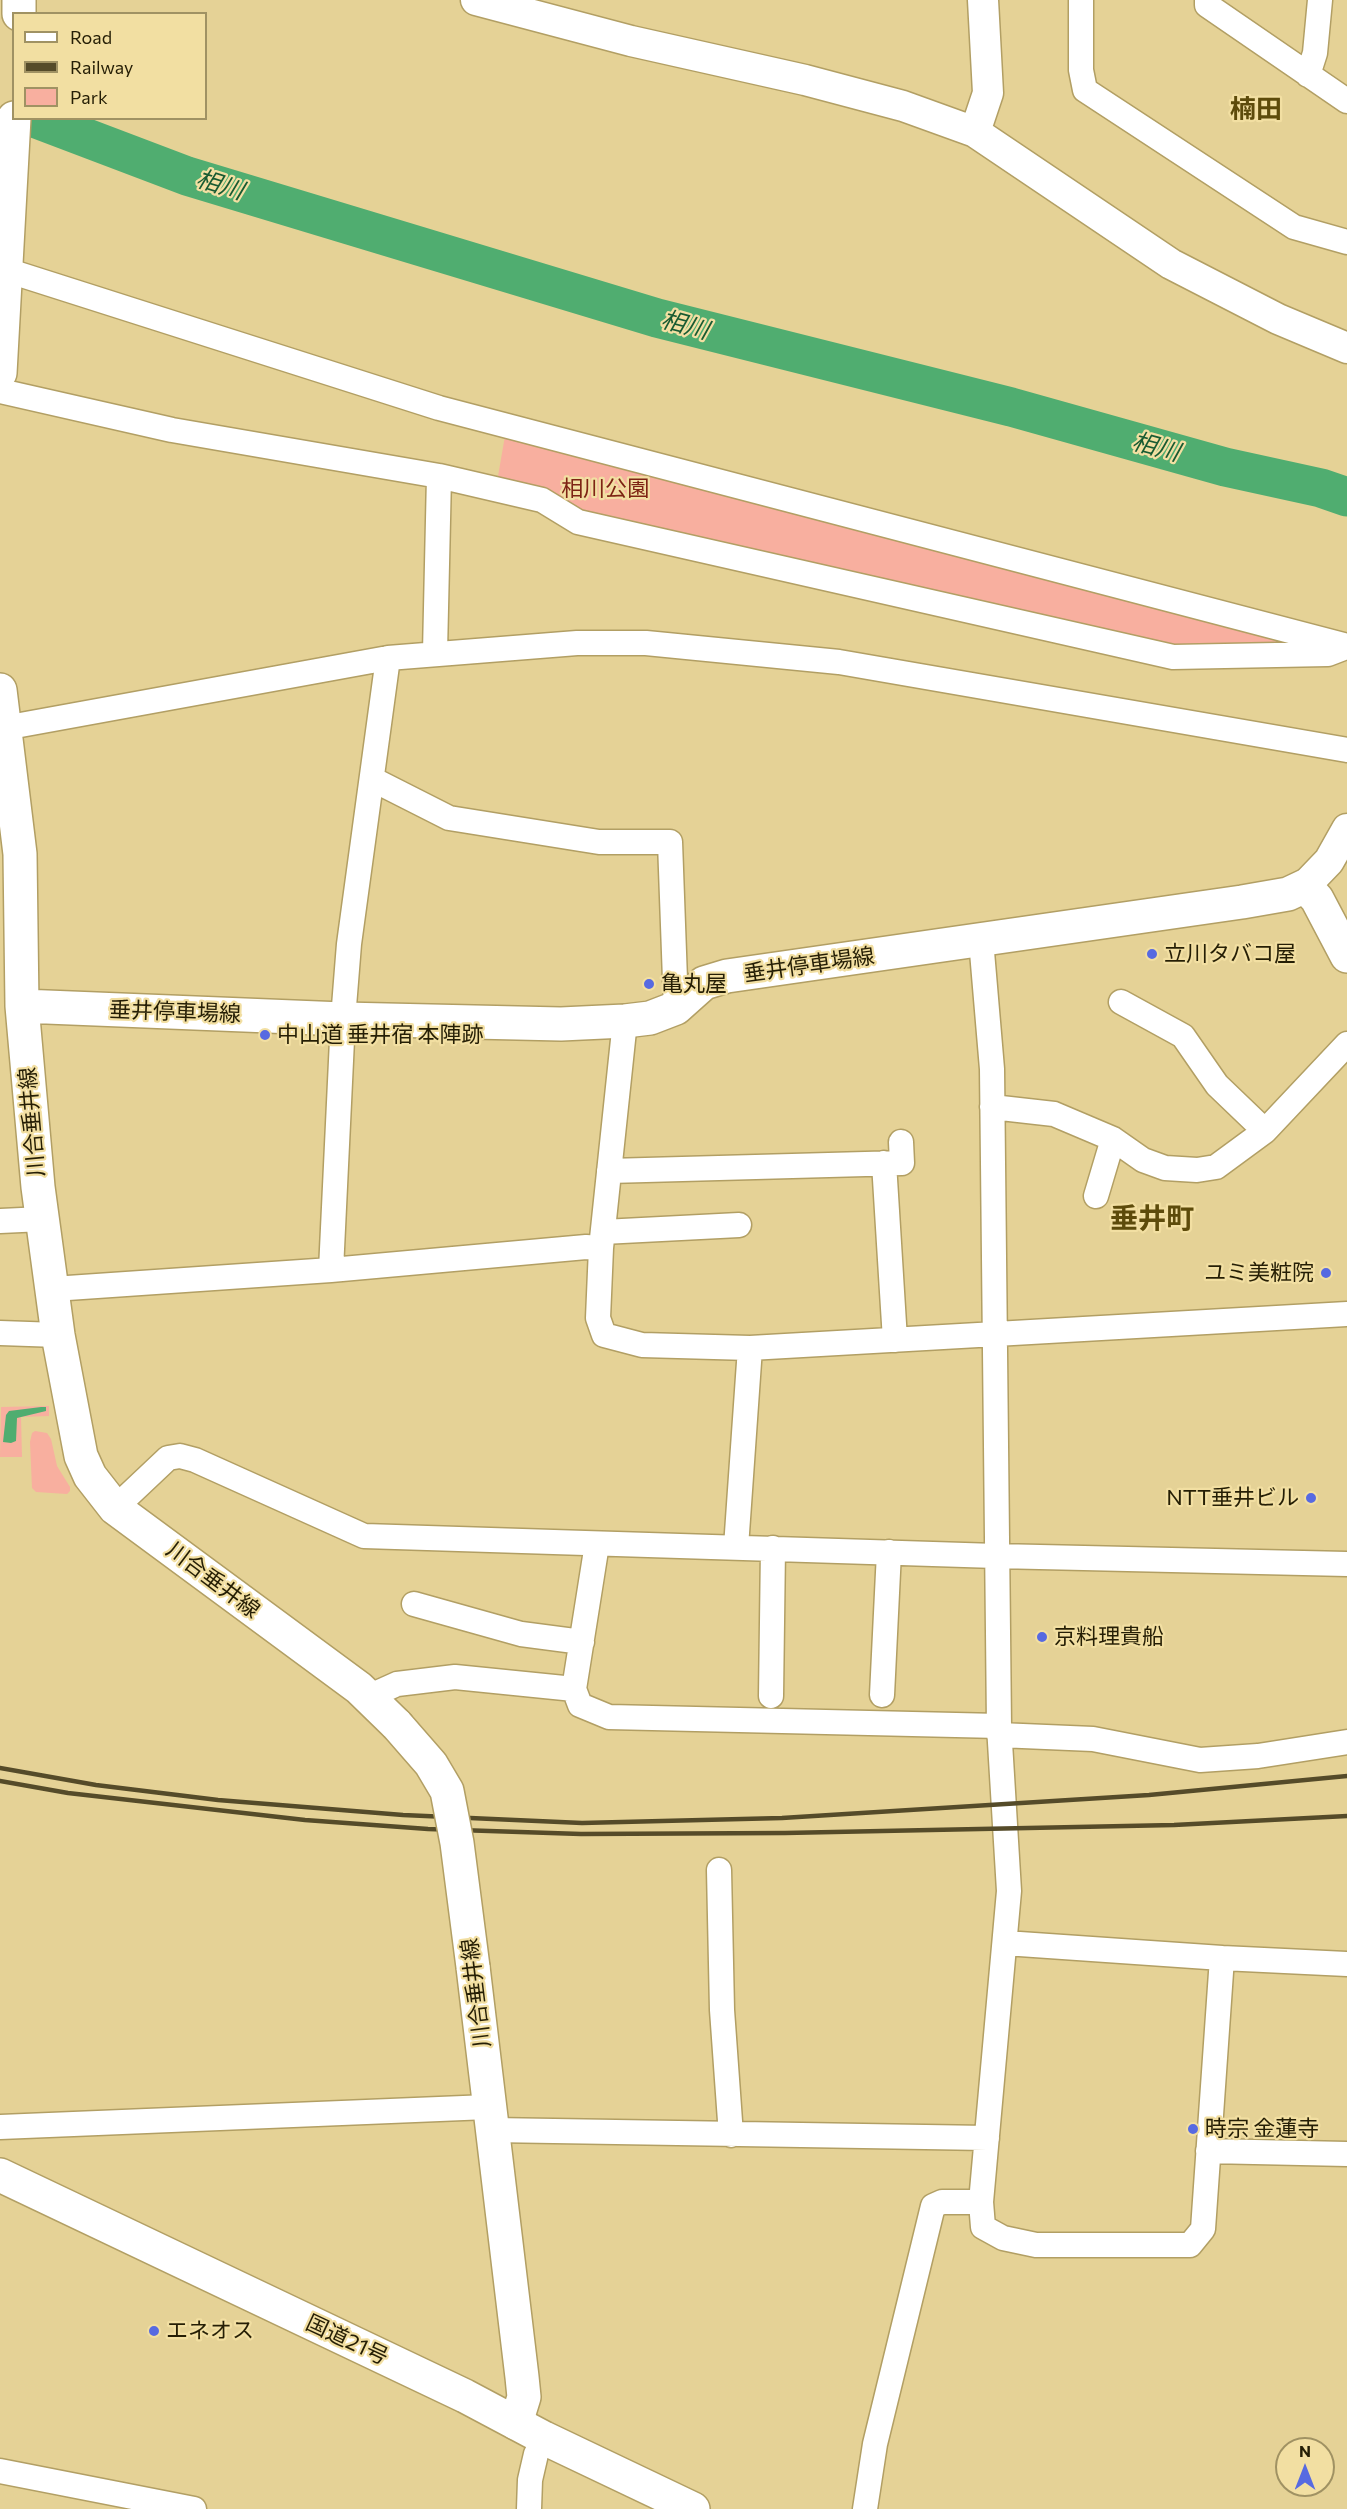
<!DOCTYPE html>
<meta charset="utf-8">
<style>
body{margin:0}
#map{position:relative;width:1347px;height:2509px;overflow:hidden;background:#e5d296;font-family:Commissioner,sans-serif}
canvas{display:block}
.legend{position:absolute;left:12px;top:12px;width:195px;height:108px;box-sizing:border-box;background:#f2dfa2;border:2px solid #a09263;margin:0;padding:8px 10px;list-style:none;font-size:18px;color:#251e05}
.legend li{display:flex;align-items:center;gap:12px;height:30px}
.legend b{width:30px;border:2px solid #a09263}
.north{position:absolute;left:1275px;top:2437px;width:60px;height:60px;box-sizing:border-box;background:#f2dfa2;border:2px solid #a09263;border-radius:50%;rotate:0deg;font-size:16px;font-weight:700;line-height:24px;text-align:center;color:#251e05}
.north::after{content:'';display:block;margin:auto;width:21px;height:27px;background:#576ae1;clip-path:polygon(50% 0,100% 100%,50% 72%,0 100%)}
</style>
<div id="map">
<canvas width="1347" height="2509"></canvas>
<ul class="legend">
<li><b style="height:8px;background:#fff"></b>Road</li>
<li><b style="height:8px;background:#554b29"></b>Railway</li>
<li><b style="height:16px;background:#f8af9f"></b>Park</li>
</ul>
<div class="north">N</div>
</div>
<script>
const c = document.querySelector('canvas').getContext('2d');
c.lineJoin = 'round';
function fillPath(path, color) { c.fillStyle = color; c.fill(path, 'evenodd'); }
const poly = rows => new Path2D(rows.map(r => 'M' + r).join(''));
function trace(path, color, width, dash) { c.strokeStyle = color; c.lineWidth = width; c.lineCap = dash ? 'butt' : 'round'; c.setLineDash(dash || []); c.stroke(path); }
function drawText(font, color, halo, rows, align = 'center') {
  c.font = font + ' Commissioner,"Noto Sans JP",sans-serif'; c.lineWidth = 4.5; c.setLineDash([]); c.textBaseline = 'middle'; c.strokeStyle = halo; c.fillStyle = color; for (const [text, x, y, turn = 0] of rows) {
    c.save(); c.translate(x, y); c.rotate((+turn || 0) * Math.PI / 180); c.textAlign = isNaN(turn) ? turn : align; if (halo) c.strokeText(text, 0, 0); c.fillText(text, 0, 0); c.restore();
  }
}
fillPath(poly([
 [506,430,1321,645,1168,653,589,517,497,482],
 [49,1406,49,1416,21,1417,22,1457,0,1457,1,1407],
 [35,1431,47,1433,51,1439,57,1466,70,1487,70,1491,67,1494,36,1492,32,1488,30,1442,32,1433]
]), '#f8af9f');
fillPath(poly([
 [41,1407,46,1407,46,1411,17,1418,16,1441,11,1443,3,1442,6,1415,9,1411]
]), '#50ad70');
trace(poly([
 [34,118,187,176,657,318,1011,407,1225,467,1321,488,1347,497]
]), '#50ad70', 39);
const minor = poly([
 [1081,0,1081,70,1085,90,1294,227,1347,242],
 [1207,0,1207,5,1347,101],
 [1308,75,1315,53,1320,0],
 [6,270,439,408,1347,646],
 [0,391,172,430,439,476,542,500,578,522,1173,657,1328,654,1341,649],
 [435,652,439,476],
 [4,728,388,658,577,643,646,643,839,662,1347,750],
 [372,779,449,818,599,842,670,842,676,1008],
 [981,940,992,1069,999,1726,1009,1891,981,2202,983,2227,1003,2238,1036,2245,1190,2245,1203,2229,1222,1958,1005,1943],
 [1121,1002,1183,1036,1217,1085,1265,1131],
 [625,1021,601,1248,598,1318,604,1335,642,1345,750,1348,1347,1314],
 [992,1107,1054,1114,1113,1139,1143,1160,1165,1168,1197,1170,1216,1167,1265,1131,1347,1044],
 [884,1163,895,1340],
 [609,1171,902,1163,901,1142],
 [1096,1196,1113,1139],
 [0,1221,43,1219],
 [603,1232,739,1225],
 [331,1270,343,1019,349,944,388,658],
 [53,1289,331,1270,586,1247,601,1248],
 [0,1333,58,1335],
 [115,1508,168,1458,180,1456,195,1460,364,1536,996,1556,1347,1564],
 [736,1547,750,1348],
 [414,1604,521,1634,582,1642],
 [574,1689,580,1705,609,1717,999,1726],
 [882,1695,889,1552],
 [771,1696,773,1548],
 [368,1697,397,1684,455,1677,574,1689,597,1544],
 [999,1735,1093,1739,1200,1760,1258,1756,1347,1742],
 [719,1870,722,2010,731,2135],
 [1222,1958,1347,1964],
 [0,2127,488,2107],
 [492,2130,987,2138],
 [1208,2151,1347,2154],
 [0,2471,194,2509],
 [529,2509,530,2480,536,2454,544,2438],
 [865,2509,875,2444,933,2206,942,2202,981,2202]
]);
const tertiary = poly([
 [476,0,631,41,805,80,903,106,975,132,1171,264,1278,319,1347,348],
 [975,132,988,93,983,0],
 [1305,886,1329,861,1347,829]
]);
const secondary = poly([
 [19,14,19,0],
 [0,373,14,118],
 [0,690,20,854,22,1006,38,1187,58,1335,81,1456,90,1476,115,1508,359,1688,397,1725],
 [22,1006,343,1019,561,1024,625,1021,650,1018,676,1008,704,983,727,976,1242,902,1288,894,1305,886,1317,899,1347,956],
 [473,1967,522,2377,524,2397,516,2423]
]);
const trunk = poly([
 [0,2175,465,2396,544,2438,693,2509]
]);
trace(minor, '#b29f64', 27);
trace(tertiary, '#b29f64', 33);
trace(secondary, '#b29f64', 36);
trace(trunk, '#b29f64', 36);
trace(minor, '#fff', 24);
trace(tertiary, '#fff', 30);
trace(secondary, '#fff', 33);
trace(trunk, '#fff', 33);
trace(poly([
 [0,1768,96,1785,218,1800,403,1815,582,1823,782,1818,1149,1795,1347,1776],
 [0,1781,68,1793,305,1820,428,1829,581,1834,785,1833,1174,1825,1347,1816]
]), '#554b29', 4.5);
const secondaryBridge = poly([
 [397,1725,431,1764,447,1791,457,1843,473,1967]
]);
trace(secondaryBridge, '#b29f64', 36, []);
trace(secondaryBridge, '#fff', 33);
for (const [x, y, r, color] of [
 [1152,954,6,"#576ae1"],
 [649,984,6,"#576ae1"],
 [265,1035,6,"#576ae1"],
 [1326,1273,6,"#576ae1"],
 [1311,1498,6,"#576ae1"],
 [1042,1637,6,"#576ae1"],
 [1193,2129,6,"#576ae1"],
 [154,2331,6,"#576ae1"]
]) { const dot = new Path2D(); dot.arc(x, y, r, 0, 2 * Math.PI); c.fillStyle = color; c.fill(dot); trace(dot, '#f2dfa2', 2); }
drawText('22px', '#7e2414', '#f2dfa2', [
 ["相川公園",605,489]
]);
drawText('22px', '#251e05', '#f2dfa2', [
 ["立川タバコ屋",1164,954],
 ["亀丸屋",661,984],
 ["中山道 垂井宿 本陣跡",277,1035],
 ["ユミ美粧院",1314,1273,"right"],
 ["NTT垂井ビル",1299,1498,"right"],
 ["京料理貴船",1054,1637],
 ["時宗 金蓮寺",1205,2129],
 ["エネオス",166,2331]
], 'left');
drawText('22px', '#251e05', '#f2dfa2', [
 ["垂井停車場線",809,965,-8],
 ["垂井停車場線",175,1012,2],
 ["川合垂井線",32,1122,-95],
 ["川合垂井線",213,1580,37],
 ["川合垂井線",476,1993,-97],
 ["国道21号",347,2340,25]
]);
drawText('italic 24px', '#185b32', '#f2dfa2', [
 ["相川",220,185,17],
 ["相川",685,325,15],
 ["相川",1156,447,15]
]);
drawText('bold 26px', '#5d4b0b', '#f2dfa2', [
 ["楠田",1256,109]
]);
drawText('bold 28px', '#5d4b0b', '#f2dfa2', [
 ["垂井町",1152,1219]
]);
</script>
